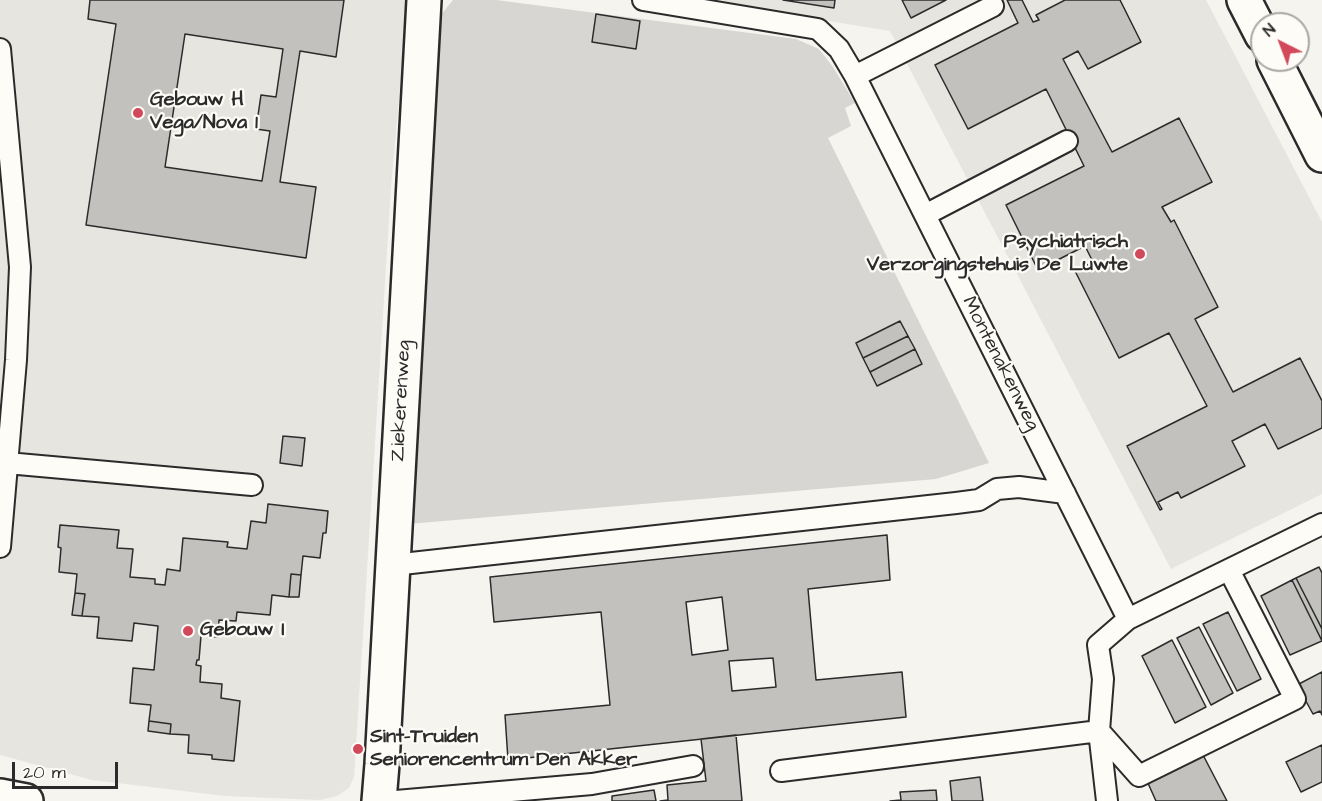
<!DOCTYPE html>
<style>
body{margin:0}
#map{position:relative;width:1322px;height:801px;overflow:hidden;background:#f5f4ef;font-family:"Architects Daughter",sans-serif}
canvas{display:block}
.north{position:absolute;left:1250px;top:12px;width:60px;height:60px;box-sizing:border-box;background:#fdfcf7;border:2px solid #a9a8a5;border-radius:50%;rotate:318deg;font-size:16px;font-weight:700;line-height:24px;text-align:center;color:#2b2b2b}
.north::after{content:'';display:block;margin:auto;width:21px;height:27px;background:#d1495b;clip-path:polygon(50% 0,100% 100%,50% 72%,0 100%)}
.scale{position:absolute;left:12px;top:762px;width:106px;height:27px;box-sizing:border-box;border:3px solid #2b2b2b;border-top:0;padding-left:8px;font-size:18px;line-height:21px;white-space:nowrap;color:#2b2b2b;-webkit-text-stroke:4px #fdfcf7;paint-order:stroke}
</style>
<div id="map">
<canvas width="1322" height="801"></canvas>
<div class="north">N</div>
<div class="scale">20 m</div>
</div>
<script>
const c = document.querySelector('canvas').getContext('2d');
c.lineJoin = 'round';
function fillPath(path, color) { c.fillStyle = color; c.fill(path, 'evenodd'); }
const poly = rows => new Path2D(rows.map(r => 'M' + r).join(''));
function trace(path, color, width, dash) { c.strokeStyle = color; c.lineWidth = width; c.lineCap = dash ? 'butt' : 'round'; c.setLineDash(dash || []); c.stroke(path); }
function drawText(font, color, halo, rows, align = 'center') {
  c.font = font + ' "Architects Daughter",sans-serif'; c.lineWidth = 4.5; c.setLineDash([]); c.textBaseline = 'middle'; c.strokeStyle = halo; c.fillStyle = color; for (const [text, x, y, turn = 0] of rows) {
    c.save(); c.translate(x, y); c.rotate((+turn || 0) * Math.PI / 180); c.textAlign = isNaN(turn) ? turn : align; if (halo) c.strokeText(text, 0, 0); c.fillText(text, 0, 0); c.restore();
  }
}
fillPath(poly([
 [0,0,408,0,391,187,354,777,349,788,337,796,320,800,225,796,92,780,0,755],
 [699,0,1206,0,1322,222,1322,494,1171,569,890,31]
]), '#e6e5e0');
fillPath(poly([
 [453,0,496,0,796,39,819,49,833,67,855,103,845,108,851,126,828,138,989,463,936,479,408,524,440,16]
]), '#d7d6d2');
const building = poly([
 [90,0,344,0,336,57,300,51,280,182,316,187,306,258,86,225,116,24,88,19,90,0],
 [185,34,283,49,276,97,261,95,256,129,270,131,262,181,165,167,185,34],
 [783,0,835,0,834,8,783,0],
 [902,0,946,0,911,18,902,0],
 [1007,0,1022,0,1033,22,1039,20,1036,15,1065,0,1120,0,1141,42,1088,69,1078,51,1063,59,1112,152,1179,118,1212,182,1162,207,1171,222,1174,220,1218,307,1195,319,1233,392,1300,358,1322,401,1322,428,1278,449,1265,424,1232,441,1245,466,1181,498,1178,492,1158,502,1162,509,1160,510,1127,446,1207,406,1169,333,1119,358,1075,271,1093,262,1085,246,1038,270,1006,205,1084,166,1046,89,968,129,935,65,1018,23,1007,0],
 [596,14,640,21,636,49,592,42,596,14],
 [900,321,908,336,863,358,856,343,900,321],
 [908,336,915,349,870,372,863,358,908,336],
 [915,349,922,364,877,386,870,372,915,349],
 [283,436,305,438,302,466,280,463,283,436],
 [268,504,328,511,326,533,323,533,320,558,303,556,301,575,291,574,289,597,272,595,270,615,237,612,236,621,219,620,218,637,201,636,199,660,197,660,196,665,201,666,200,682,222,684,221,698,240,701,234,761,212,759,212,755,188,753,189,735,170,734,171,724,149,721,151,705,130,703,133,668,154,670,158,626,134,623,132,641,97,638,99,617,82,616,85,594,75,593,77,574,59,572,61,548,58,547,60,525,119,530,117,548,133,549,130,577,155,579,155,584,165,585,167,569,180,571,183,538,228,542,227,547,247,549,251,521,266,523,268,504],
 [887,535,890,580,808,589,816,680,902,672,906,717,508,760,505,715,610,705,601,612,494,622,490,577,887,535],
 [722,597,728,650,692,655,686,602,722,597],
 [773,658,776,687,732,691,729,661,773,658],
 [1319,567,1322,573,1322,629,1296,578,1319,567],
 [291,574,301,575,299,597,289,597,291,574],
 [1296,578,1322,629,1322,641,1292,580,1296,578],
 [1292,580,1322,641,1290,655,1261,596,1292,580],
 [75,593,85,594,82,616,72,615,75,593],
 [1228,612,1261,679,1237,691,1203,624,1228,612],
 [1199,627,1233,693,1211,705,1177,638,1199,627],
 [1172,640,1206,707,1175,723,1142,656,1172,640],
 [1322,672,1322,715,1320,711,1313,714,1297,685,1322,672],
 [149,721,171,724,170,734,148,731,149,721],
 [736,735,742,801,660,801,668,800,667,785,706,781,701,739,736,735],
 [1322,745,1322,782,1301,792,1286,762,1322,745],
 [1202,753,1227,801,1156,801,1147,781,1202,753],
 [980,777,983,801,952,801,950,781,980,777],
 [654,790,656,801,612,801,612,796,654,790],
 [936,790,937,801,890,801,901,800,900,792,936,790]
]);
fillPath(building, '#c2c1be');
trace(building, '#2b2b2b', 1.5);
const lane = poly([
 [643,0,818,29,839,49,855,76,993,6],
 [0,49,20,267,16,360,0,547],
 [855,76,1128,619],
 [925,215,1067,141],
 [7,463,252,485],
 [393,565,956,503,979,500,997,489,1019,487,1065,493],
 [781,771,1099,731,1139,776,1295,699,1229,570],
 [396,801,592,784,693,766],
 [1107,801,1099,731,1103,679,1098,645,1128,619,1322,524]
]);
const street = poly([
 [0,796,26,801],
 [379,801,382,764,424,0]
]);
const secondary = poly([
 [1244,0,1262,35],
 [1274,60,1322,155]
]);
trace(lane, '#2b2b2b', 24);
trace(street, '#2b2b2b', 38);
trace(secondary, '#2b2b2b', 38);
trace(lane, '#fdfcf7', 20);
trace(street, '#fdfcf7', 33);
trace(secondary, '#fdfcf7', 33);
for (const [x, y, r, color] of [
 [138,113,6,"#d1495b"],
 [1140,254,6,"#d1495b"],
 [188,631,6,"#d1495b"],
 [358,749,6,"#d1495b"]
]) { const dot = new Path2D(); dot.arc(x, y, r, 0, 2 * Math.PI); c.fillStyle = color; c.fill(dot); trace(dot, '#fdfcf7', 2); }
drawText('bold 20px', '#2b2b2b', '#fdfcf7', [
 ["Gebouw H",150,101],
 ["Vega/Nova 1",150,124],
 ["Psychiatrisch",1128,243,"right"],
 ["Verzorgingstehuis De Luwte",1128,266,"right"],
 ["Gebouw I",200,631],
 ["Sint-Truiden",370,738],
 ["Seniorencentrum Den Akker",370,761]
], 'left');
drawText('20px', '#2b2b2b', '#fdfcf7', [
 ["Montenakenweg",1000,364,63],
 ["Ziekerenweg",402,401,-87]
]);
</script>
